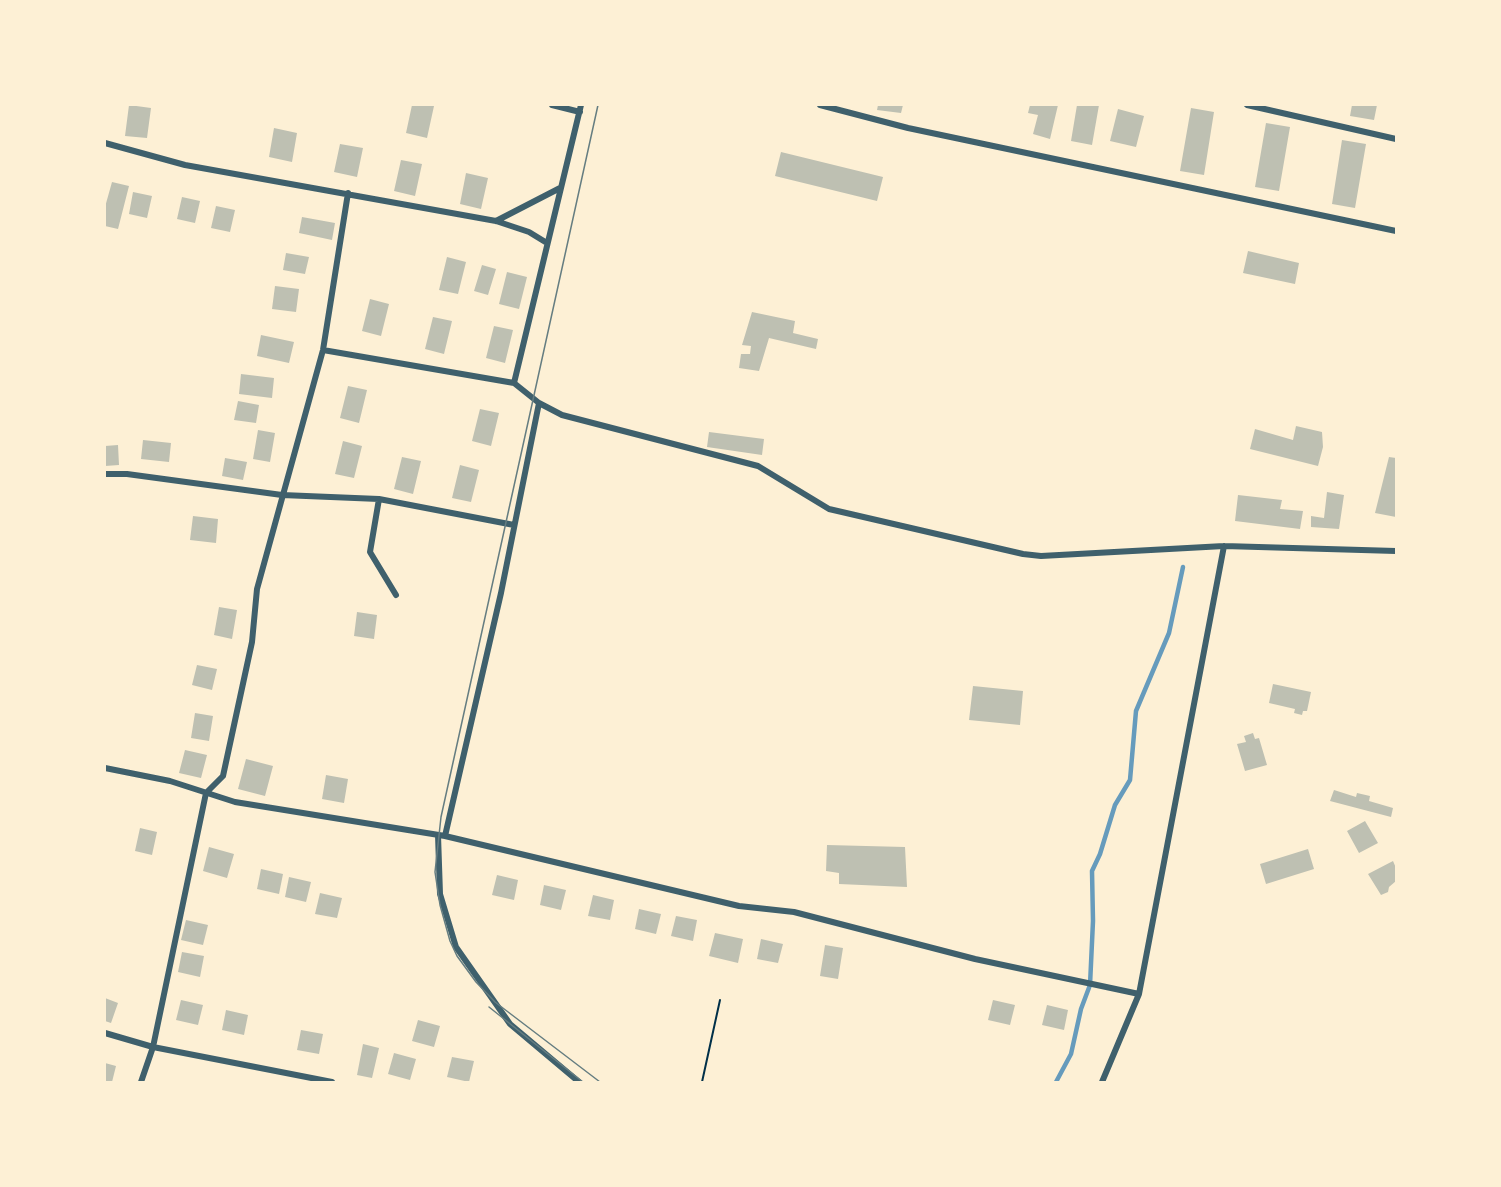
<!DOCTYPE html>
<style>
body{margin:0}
#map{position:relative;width:1501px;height:1187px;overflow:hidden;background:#fdf0d5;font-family:"Roboto Condensed",sans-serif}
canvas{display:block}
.frame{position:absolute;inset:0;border:106px solid #fdf0d5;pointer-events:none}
</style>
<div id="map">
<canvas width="1501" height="1187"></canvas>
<div class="frame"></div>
</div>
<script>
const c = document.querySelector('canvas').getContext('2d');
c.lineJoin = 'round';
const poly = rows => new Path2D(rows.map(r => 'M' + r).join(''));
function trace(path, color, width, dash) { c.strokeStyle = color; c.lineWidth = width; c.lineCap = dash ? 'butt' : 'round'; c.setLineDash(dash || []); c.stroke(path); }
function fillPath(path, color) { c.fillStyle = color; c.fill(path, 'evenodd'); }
trace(poly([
 [1056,1082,1071,1054,1081,1009,1090,985,1093,921,1092,871,1100,854,1115,805,1130,780,1136,711,1169,633,1183,567]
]), '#669bbc', 4.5);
fillPath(poly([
 [129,105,151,108,147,138,125,136],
 [412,105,434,106,427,138,406,133],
 [878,105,903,105,901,113,877,110],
 [1030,105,1058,105,1050,139,1033,134,1038,115,1028,113],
 [1077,105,1099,105,1092,145,1071,141],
 [1352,105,1377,105,1374,120,1350,116],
 [1191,108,1214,112,1204,175,1180,171],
 [1118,109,1144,116,1136,147,1110,141],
 [1266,123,1290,127,1279,191,1255,187],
 [274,128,297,133,292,162,269,157],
 [1342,140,1366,144,1355,208,1332,204],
 [340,144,363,148,357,177,334,172],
 [781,152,883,177,877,201,775,176],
 [401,160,422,164,415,196,394,191],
 [466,173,488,178,481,209,460,204],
 [112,182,129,186,118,229,105,226,105,207],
 [133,192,152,196,147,218,129,214],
 [182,197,200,201,195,223,177,219],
 [216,206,235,210,230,232,211,228],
 [302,217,335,223,332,240,299,233],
 [1248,251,1299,263,1295,284,1243,273],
 [286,253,309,257,305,274,283,270],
 [447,257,466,262,458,294,439,290],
 [482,265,496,269,488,295,474,291],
 [507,272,527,277,519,309,499,304],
 [275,286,299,289,296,312,272,309],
 [370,299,389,304,381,336,362,331],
 [752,312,795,321,793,333,818,339,816,349,769,338,759,371,739,368,741,354,750,354,751,346,742,345],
 [433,317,452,321,444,354,425,349],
 [494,326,513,330,505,363,486,358],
 [261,335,294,342,289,363,257,356],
 [241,374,274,378,272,398,239,394],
 [348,386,367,390,359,423,340,418],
 [238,401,259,405,256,423,234,420],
 [480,409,499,413,491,446,472,441],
 [1296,426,1322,432,1323,447,1318,466,1250,449,1255,429,1293,440],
 [258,430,275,433,270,462,253,459],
 [709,432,764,439,762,455,707,447],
 [143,440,171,443,169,462,141,459],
 [343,441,362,446,354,478,335,474],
 [118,445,119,465,105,466,105,446],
 [402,457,421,461,413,494,394,489],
 [1389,457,1396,458,1396,517,1375,513],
 [225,458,247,462,243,480,222,476],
 [460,465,479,470,471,502,452,498],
 [1327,492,1344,495,1339,529,1311,527,1311,516,1324,518],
 [1238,495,1282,500,1280,509,1303,511,1300,529,1235,521],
 [193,516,218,519,216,543,190,540],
 [219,607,237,610,232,639,214,635],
 [357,612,377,615,374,639,354,636],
 [197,665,217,669,212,690,192,685],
 [1273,684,1311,692,1307,711,1303,711,1302,715,1294,713,1295,709,1269,703],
 [973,686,1023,691,1020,725,969,720],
 [195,713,213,716,209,741,191,738],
 [1253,733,1255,739,1259,738,1267,765,1245,771,1237,744,1246,742,1244,736],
 [185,750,207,755,201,778,179,773],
 [246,759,273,766,265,796,238,789],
 [326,775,348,779,344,803,322,799],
 [1334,790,1356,797,1357,793,1370,796,1369,801,1393,808,1391,817,1330,801],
 [1365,821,1378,843,1359,853,1347,831],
 [140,828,157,832,152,855,135,851],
 [827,845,905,847,907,887,839,884,839,873,826,871],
 [209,847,234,854,227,878,203,871],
 [1308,849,1314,869,1266,884,1260,864],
 [1393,861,1396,868,1396,881,1389,887,1388,892,1381,895,1368,874],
 [261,869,283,874,279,894,257,889],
 [497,875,518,880,514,900,492,895],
 [289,877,311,882,306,902,285,897],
 [544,885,566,890,561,910,540,905],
 [320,893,342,898,337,918,315,914],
 [593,895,614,900,610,920,588,916],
 [639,909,661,914,656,934,635,929],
 [676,916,697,920,693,941,671,936],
 [186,920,208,925,203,945,181,940],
 [715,933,743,939,738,963,709,956],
 [761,939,783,944,778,963,757,959],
 [825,945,843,948,838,979,820,976],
 [182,952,204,956,200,977,178,972],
 [105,998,118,1003,111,1023,105,1021],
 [181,1000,203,1005,198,1025,176,1020],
 [993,1000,1015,1005,1010,1025,988,1020],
 [1047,1005,1068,1010,1064,1030,1042,1025],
 [226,1010,248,1015,244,1035,222,1030],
 [418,1020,440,1026,434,1047,412,1041],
 [301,1030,323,1034,319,1054,297,1050],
 [363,1044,379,1048,372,1078,357,1075],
 [394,1053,416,1059,410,1080,388,1074],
 [452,1057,474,1061,469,1082,447,1077],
 [105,1063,116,1066,112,1082,105,1082]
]), '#bec0b2');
trace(poly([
 [702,1082,720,1000]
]), '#003049', 2);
trace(poly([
 [552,105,580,112],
 [820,105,908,128,1396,231],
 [1247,105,1396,139],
 [105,143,185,165,496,221,529,232,547,243],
 [496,221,560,188],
 [323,350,514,383,539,403,562,415,758,466,829,509,1023,554,1041,556,1224,546,1396,551],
 [514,383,581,105],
 [105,474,127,474,282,495,379,499,514,525],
 [379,499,370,552,396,595],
 [105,768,170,781,235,802,445,836,739,906,794,912,975,959,1139,994,1102,1082],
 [438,835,440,894,456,947,510,1024,579,1082],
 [445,836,501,593,539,403],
 [1139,994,1224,546],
 [105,1033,153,1047,332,1082],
 [141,1082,153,1047,206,793,223,776,252,642,257,589,323,350,348,193]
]), '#3f606c', 6);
trace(poly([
 [598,105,441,817,435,872,440,905,450,941,457,956,476,982,495,1002,600,1082],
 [489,1007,583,1082]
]), '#657d81', 1.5);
</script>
